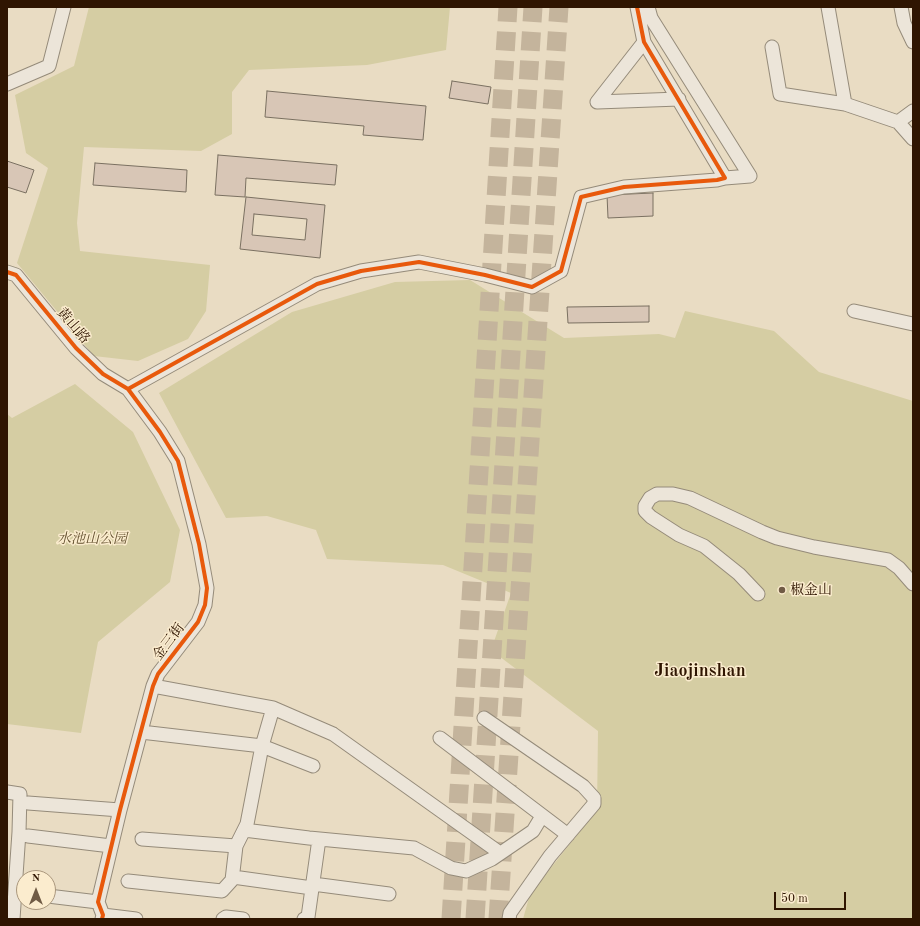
<!DOCTYPE html>
<meta charset="utf-8">
<style>
body{margin:0}
#map{position:relative;width:920px;height:926px;overflow:hidden;background:#e9dcc3;font-family:"Old Standard TT",serif}
canvas{display:block}
.frame{position:absolute;inset:0;border:8px solid #2f1501;pointer-events:none}
.north{position:absolute;left:16px;top:870px;width:40px;height:40px;box-sizing:border-box;background:#fbecce;border:1px solid #a9967c;border-radius:50%;rotate:0deg;font-size:11px;font-weight:700;line-height:16px;text-align:center;color:#2f1501}
.north::after{content:'';display:block;margin:auto;width:14px;height:18px;background:#705b45;clip-path:polygon(50% 0,100% 100%,50% 72%,0 100%)}
.scale{position:absolute;left:774px;top:892px;width:72px;height:18px;box-sizing:border-box;border:2px solid #2f1501;border-top:0;padding-left:5px;font-size:12px;line-height:14px;white-space:nowrap;color:#2f1501;-webkit-text-stroke:3px #fbecce;paint-order:stroke}
</style>
<div id="map">
<canvas width="920" height="926"></canvas>
<div class="frame"></div>
<div class="north">N</div>
<div class="scale">50 m</div>
</div>
<script>
const c = document.querySelector('canvas').getContext('2d');
c.lineJoin = 'round';
function fillPath(path, color) { c.fillStyle = color; c.fill(path, 'evenodd'); }
const poly = rows => new Path2D(rows.map(r => 'M' + r).join(''));
function trace(path, color, width, dash) { c.strokeStyle = color; c.lineWidth = width; c.lineCap = dash ? 'butt' : 'round'; c.setLineDash(dash || []); c.stroke(path); }
function drawText(font, color, halo, rows, align = 'center') {
  c.font = font + ' "Old Standard TT","Noto Serif SC",serif'; c.lineWidth = 3; c.setLineDash([]); c.textBaseline = 'middle'; c.strokeStyle = halo; c.fillStyle = color; for (const [text, x, y, turn = 0] of rows) {
    c.save(); c.translate(x, y); c.rotate((+turn || 0) * Math.PI / 180); c.textAlign = isNaN(turn) ? turn : align; if (halo) c.strokeText(text, 0, 0); c.fillText(text, 0, 0); c.restore();
  }
}
fillPath(poly([
 [89,7,450,7,446,50,367,65,249,70,232,92,232,134,201,151,84,147,77,223,80,251,210,265,206,311,188,339,138,361,94,356,17,263,48,168,26,153,15,95,74,66],
 [470,280,564,338,659,334,675,338,685,311,774,331,819,372,913,401,913,919,523,919,530,894,597,810,598,731,491,650,511,593,443,565,327,559,316,530,267,516,226,518,159,393,292,312,395,282],
 [75,384,133,432,180,530,170,582,98,642,81,733,7,724,7,414,12,418]
]), '#d5cda3');
const building = poly([
 [452,81,491,87,488,104,449,98,452,81],
 [267,91,426,106,423,140,363,135,364,126,265,117,267,91],
 [218,155,337,165,335,185,246,178,245,197,215,195,218,155],
 [7,161,34,170,26,193,7,187,7,161],
 [95,163,187,170,186,192,93,185,95,163],
 [653,193,653,216,608,218,607,195,653,193],
 [246,197,325,205,320,258,240,249,246,197],
 [254,214,307,219,305,240,252,235,254,214],
 [649,306,649,322,568,323,567,307,649,306]
]);
fillPath(building, '#d8c6b6');
trace(building, '#7a7061', 1);
trace(poly([
 [451,919,508,7],
 [475,919,533,7],
 [498,919,559,7]
]), '#c4b49c', 19, [19, 10]);
const minor = poly([
 [648,7,651,18,750,176,725,178],
 [828,7,845,104],
 [901,7,904,23,913,42],
 [644,42,597,102,679,99],
 [772,47,780,94,845,104,898,122,913,139],
 [7,84,49,66,64,7],
 [898,122,913,111],
 [7,272,16,275,76,348,103,374,128,389,160,432,178,461,199,544,207,588,205,605,198,622,158,674,153,686,120,810,98,902,103,915,102,919],
 [854,311,913,324],
 [128,389,317,284,361,271,419,262,485,275,532,287,561,271,581,197,624,187,717,180,725,178,644,42,637,7],
 [758,594,739,574,704,546,679,535,651,517,645,511,645,506,650,498,657,494,673,494,690,498,762,532,777,538,814,547,888,560,899,568,913,584],
 [153,686,273,708,333,734,500,853],
 [484,718,583,786,594,798,594,804,550,856,510,913,509,919],
 [141,732,262,746,313,766],
 [440,738,568,835],
 [7,792,20,794,19,832,13,919],
 [28,803,120,810],
 [244,830,309,838,414,848,451,868,466,871,492,859,533,831,542,816],
 [28,836,111,846],
 [142,839,236,846],
 [233,877,312,888],
 [128,881,222,891,232,880,236,846,247,824,262,746,273,708],
 [313,884,389,894],
 [48,896,98,902],
 [103,915,136,919],
 [223,919,226,917,243,919],
 [304,919,308,917,319,839]
]);
trace(minor, '#958b7a', 15);
trace(minor, '#ece5d9', 13);
trace(poly([
 [7,272,16,275,76,348,103,374,128,389,160,432,178,461,199,544,207,588,205,605,198,622,158,674,153,686,120,810,98,902,103,915,102,919],
 [128,389,317,284,361,271,419,262,485,275,532,287,561,271,581,197,624,187,717,180,725,178,644,42,637,7]
]), '#e8590c', 4);
for (const [x, y, r, color] of [
 [782,590,4,"#705b45"]
]) { const dot = new Path2D(); dot.arc(x, y, r, 0, 2 * Math.PI); c.fillStyle = color; c.fill(dot); trace(dot, '#fbecce', 1.5); }
drawText('14px', '#2f1501', '#fbecce', [
 ["黄山路",73,326,49],
 ["金三街",169,642,-53]
]);
drawText('italic 14px', '#645130', '#fbecce', [
 ["水池山公园",92,539]
]);
drawText('14px', '#2f1501', '#fbecce', [
 ["椒金山",790,590]
], 'left');
drawText('bold 18px', '#2f1501', '#fbecce', [
 ["Jiaojinshan",700,671]
]);
</script>
